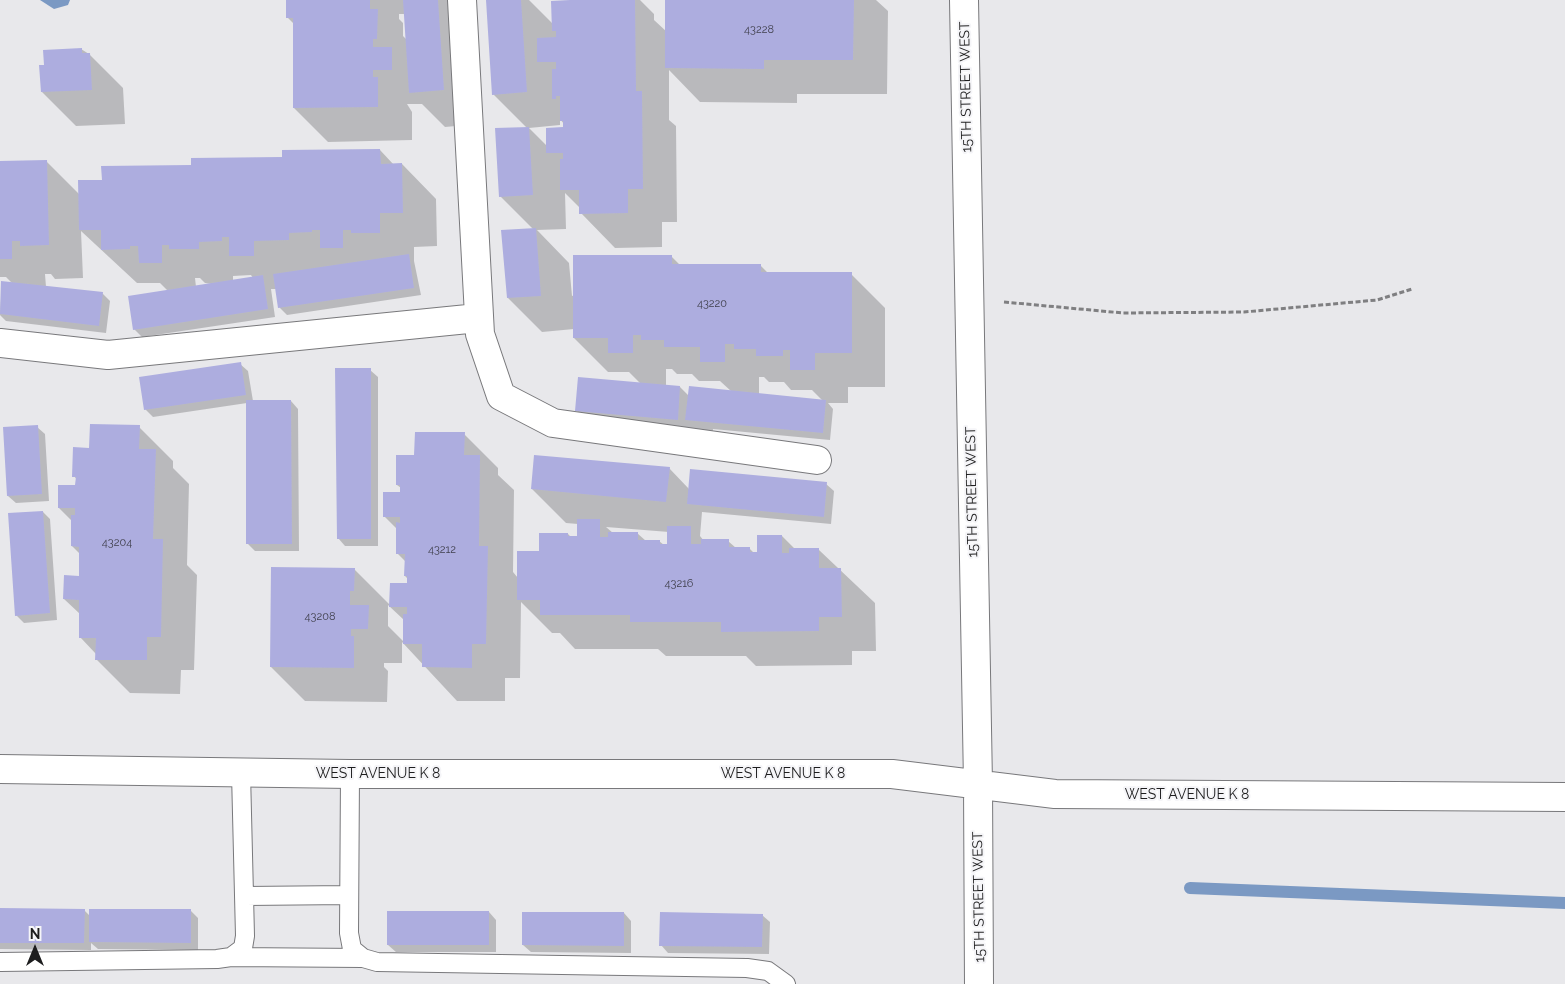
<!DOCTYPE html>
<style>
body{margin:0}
#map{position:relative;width:1565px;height:984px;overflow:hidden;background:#e8e8eb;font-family:Raleway,sans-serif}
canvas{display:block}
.north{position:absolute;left:10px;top:924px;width:50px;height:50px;-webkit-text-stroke:4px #f5f5f8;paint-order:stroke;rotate:0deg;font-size:14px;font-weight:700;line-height:20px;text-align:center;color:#1d1d1e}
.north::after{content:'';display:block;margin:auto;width:18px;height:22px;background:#1d1d1e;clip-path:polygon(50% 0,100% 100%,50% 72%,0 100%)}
</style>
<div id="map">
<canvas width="1565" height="984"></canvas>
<div class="north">N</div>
</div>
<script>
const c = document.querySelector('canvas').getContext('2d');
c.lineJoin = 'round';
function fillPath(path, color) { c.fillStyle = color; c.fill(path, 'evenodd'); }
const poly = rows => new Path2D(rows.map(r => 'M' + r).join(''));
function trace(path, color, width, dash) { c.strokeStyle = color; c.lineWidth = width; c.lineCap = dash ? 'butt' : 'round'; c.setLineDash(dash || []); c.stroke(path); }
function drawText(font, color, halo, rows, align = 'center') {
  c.font = font + ' Raleway,sans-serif'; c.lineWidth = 4; c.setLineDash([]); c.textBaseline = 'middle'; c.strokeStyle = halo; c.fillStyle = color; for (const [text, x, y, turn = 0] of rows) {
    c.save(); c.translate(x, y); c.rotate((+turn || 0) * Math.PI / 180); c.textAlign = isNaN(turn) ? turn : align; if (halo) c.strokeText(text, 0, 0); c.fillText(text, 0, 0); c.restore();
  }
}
fillPath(poly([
 [40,0,70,0,68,5,54,9]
]), '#7b99c3');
fillPath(poly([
 [287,0,470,0,478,124,445,127,422,104,407,104,412,112,412,140,328,142,294,108,295,25,287,17],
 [399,14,405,14,407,40,403,36,403,23,399,19],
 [487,0,529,0,553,24,571,0,640,0,654,14,654,20,667,32,667,0,876,0,888,11,887,94,797,94,797,103,700,102,669,70,669,120,676,126,677,222,662,222,662,247,615,248,581,213,581,209,565,193,566,229,537,230,569,263,572,296,671,256,680,265,760,265,769,274,851,274,885,308,885,387,848,387,848,403,828,403,833,409,830,440,713,429,711,453,611,445,577,411,640,383,629,372,608,372,574,338,574,329,542,332,508,298,533,229,500,196,527,128,493,94],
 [560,119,564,124,565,129,547,146,529,128,560,125],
 [666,369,672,369,677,374,692,374,699,381,720,381,732,392,689,396,680,387,666,386],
 [759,377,764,377,769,382,784,382,791,390,812,390,823,401,759,395],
 [81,49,89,54,123,88,125,124,76,126,42,92],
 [380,150,394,165,402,164,436,199,437,246,414,247,414,261,421,295,287,315,279,307,277,289,271,289,275,317,142,337,134,329,168,291,160,283,137,283,81,231,83,278,55,279,51,274,45,274,46,287,102,293,110,301,106,333,6,321,0,315,2,282,12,283,6,277,0,277,0,162,46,161,79,194,103,181,193,166],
 [251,275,253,278,233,281,233,276],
 [195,278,200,278,205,283,212,284,196,287],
 [240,364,248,371,253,401,291,401,298,409,299,551,255,551,248,544,247,403,153,417,145,409],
 [370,370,378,377,378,546,345,546,338,538],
 [37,427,45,434,49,501,16,503,8,496],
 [139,427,173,461,173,468,189,484,187,565,197,575,194,670,181,670,180,694,130,693,96,659,96,654,80,637,80,614,64,599,80,577,80,554,72,546,72,521,59,508,76,486,77,480,74,476,91,449],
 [464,434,498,468,498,475,514,490,513,572,518,578,540,552,568,534,571,537,578,537,578,524,566,523,532,489,669,468,689,489,826,484,834,491,831,524,702,512,700,536,704,541,728,541,736,548,749,548,754,553,759,553,782,536,796,550,819,550,875,603,876,651,852,651,852,665,756,666,746,656,666,656,658,649,575,649,560,633,552,633,521,602,520,678,505,678,505,701,457,701,402,642,402,663,384,663,384,667,388,671,387,702,305,701,271,667,354,569,391,606,408,585,408,579,405,576,406,562,397,553,397,529,384,516,401,493,401,488,397,485,416,456],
 [606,527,669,532,669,545,664,545,659,541,646,541,637,533,613,533],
 [388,605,404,620,404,642,388,626],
 [43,512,50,519,57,620,24,623,16,615],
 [0,909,84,910,90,916,191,911,198,918,198,950,98,949,91,943,91,950,0,949],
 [489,912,496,920,496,952,396,952,388,945],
 [624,913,631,921,631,953,531,952,523,945],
 [762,915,770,922,769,954,668,953,661,945]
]), '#0003');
trace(poly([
 [1190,888,1565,903]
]), '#7b99c3', 12);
fillPath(poly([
 [286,0,370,0,370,9,378,9,377,39,373,39,373,47,392,47,392,70,373,70,373,77,378,77,378,107,293,108,293,18,286,18],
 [403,0,438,0,444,90,409,93],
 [486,0,521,0,527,92,492,95],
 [570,0,635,0,636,91,642,91,643,189,628,189,628,213,579,214,579,190,560,190,560,159,563,159,563,153,546,153,546,128,563,127,563,121,560,121,560,96,556,96,556,99,552,99,552,69,556,69,556,62,537,62,537,38,556,37,556,31,552,31,551,1],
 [665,0,854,0,853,60,764,60,764,69,665,68],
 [82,48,82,53,90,53,92,90,41,92,39,65,44,65,43,50],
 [529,127,533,195,499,197,495,128],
 [380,149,381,164,402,163,403,213,380,213,380,233,351,233,351,230,343,230,343,248,320,248,320,230,312,230,312,232,289,233,289,240,254,241,254,256,229,256,229,237,222,237,222,241,199,242,199,249,169,249,169,245,162,245,162,263,139,263,138,246,130,246,130,249,101,250,101,230,79,230,78,180,102,180,101,166,191,165,191,158,282,157,282,150],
 [47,160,49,245,20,246,20,241,12,241,12,259,0,259,0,161],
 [536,228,541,296,507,298,501,230],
 [409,254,414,288,278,308,273,274],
 [573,255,672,255,672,264,761,264,761,272,852,272,852,353,815,353,815,370,790,370,790,350,783,350,783,356,756,356,756,349,734,349,734,344,725,344,725,362,700,362,700,347,664,347,664,340,641,340,641,335,633,335,633,353,608,353,608,338,573,338],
 [263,275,268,309,133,330,128,296],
 [1,281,103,292,99,326,0,314],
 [241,362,246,395,144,410,139,377],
 [335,368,371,368,371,539,337,539],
 [578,377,680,386,678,420,575,411],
 [689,386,826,400,823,433,685,420],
 [246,400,291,400,292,544,246,544],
 [90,424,140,425,139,449,156,449,153,539,163,539,161,637,147,637,147,660,95,660,96,638,79,638,79,600,63,599,64,575,79,576,79,547,71,546,71,515,75,515,75,508,58,508,58,485,75,485,76,477,72,477,73,447,89,448],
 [38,425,42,494,7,496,3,427],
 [415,432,465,432,464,455,480,455,479,546,488,546,486,644,472,644,472,668,422,667,422,644,403,644,403,614,407,614,407,607,389,607,390,583,407,583,407,576,404,576,405,554,396,554,396,522,400,523,400,517,383,517,383,492,400,492,400,485,396,485,396,455,414,455],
 [534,455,670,467,666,502,531,489],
 [690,469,827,482,824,517,687,504],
 [43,511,50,613,15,616,8,513],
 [577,519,600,519,600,537,608,537,608,532,638,532,638,540,660,540,660,544,667,544,667,526,691,526,691,544,701,544,701,539,729,539,729,547,750,547,750,552,757,552,757,535,782,535,782,553,789,553,789,548,819,548,819,568,841,568,842,617,819,617,819,631,721,632,721,622,630,622,630,615,540,615,540,600,517,600,517,551,539,551,539,533,568,533,568,536,577,536],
 [271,567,355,568,354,591,350,591,350,605,369,605,368,629,351,629,351,636,354,636,354,668,270,667],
 [0,908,85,909,84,943,0,943],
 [89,909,191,909,191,943,89,942],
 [387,911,489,911,489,945,387,945],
 [522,912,624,912,624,946,522,945],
 [660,912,763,914,762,947,659,946]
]), '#adaddf');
const lane = poly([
 [350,774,349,933,352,949,363,958],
 [245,896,349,895],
 [231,957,243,948,245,936,241,773],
 [0,962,217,959,231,957,363,958,377,962,747,968,768,971,786,984]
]);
const street = poly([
 [462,0,480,334,501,396,553,423,817,460],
 [0,343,108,355,478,318]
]);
const secondary = poly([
 [964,0,978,783,979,984],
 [0,769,350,774,892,774,1055,794,1565,797]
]);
trace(lane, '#78787b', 20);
trace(street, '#78787b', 30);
trace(secondary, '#78787b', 30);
trace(poly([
 [1004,302,1123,313,1244,312,1377,300,1412,289]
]), '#7f7f81', 3, [5, 2.5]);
trace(lane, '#fff', 18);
trace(street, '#fff', 28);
trace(secondary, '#fff', 28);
drawText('11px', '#41414e', null, [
 ["43228",759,30],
 ["43220",712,304],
 ["43204",117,543],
 ["43212",442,550],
 ["43216",679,584],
 ["43208",320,617]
]);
drawText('14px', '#1d1d1e', '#f5f5f8', [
 ["15TH STREET WEST",966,87,-91],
 ["15TH STREET WEST",972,492,-91],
 ["WEST AVENUE K 8",378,774],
 ["WEST AVENUE K 8",783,774],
 ["WEST AVENUE K 8",1187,795],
 ["15TH STREET WEST",979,897,-91]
]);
</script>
